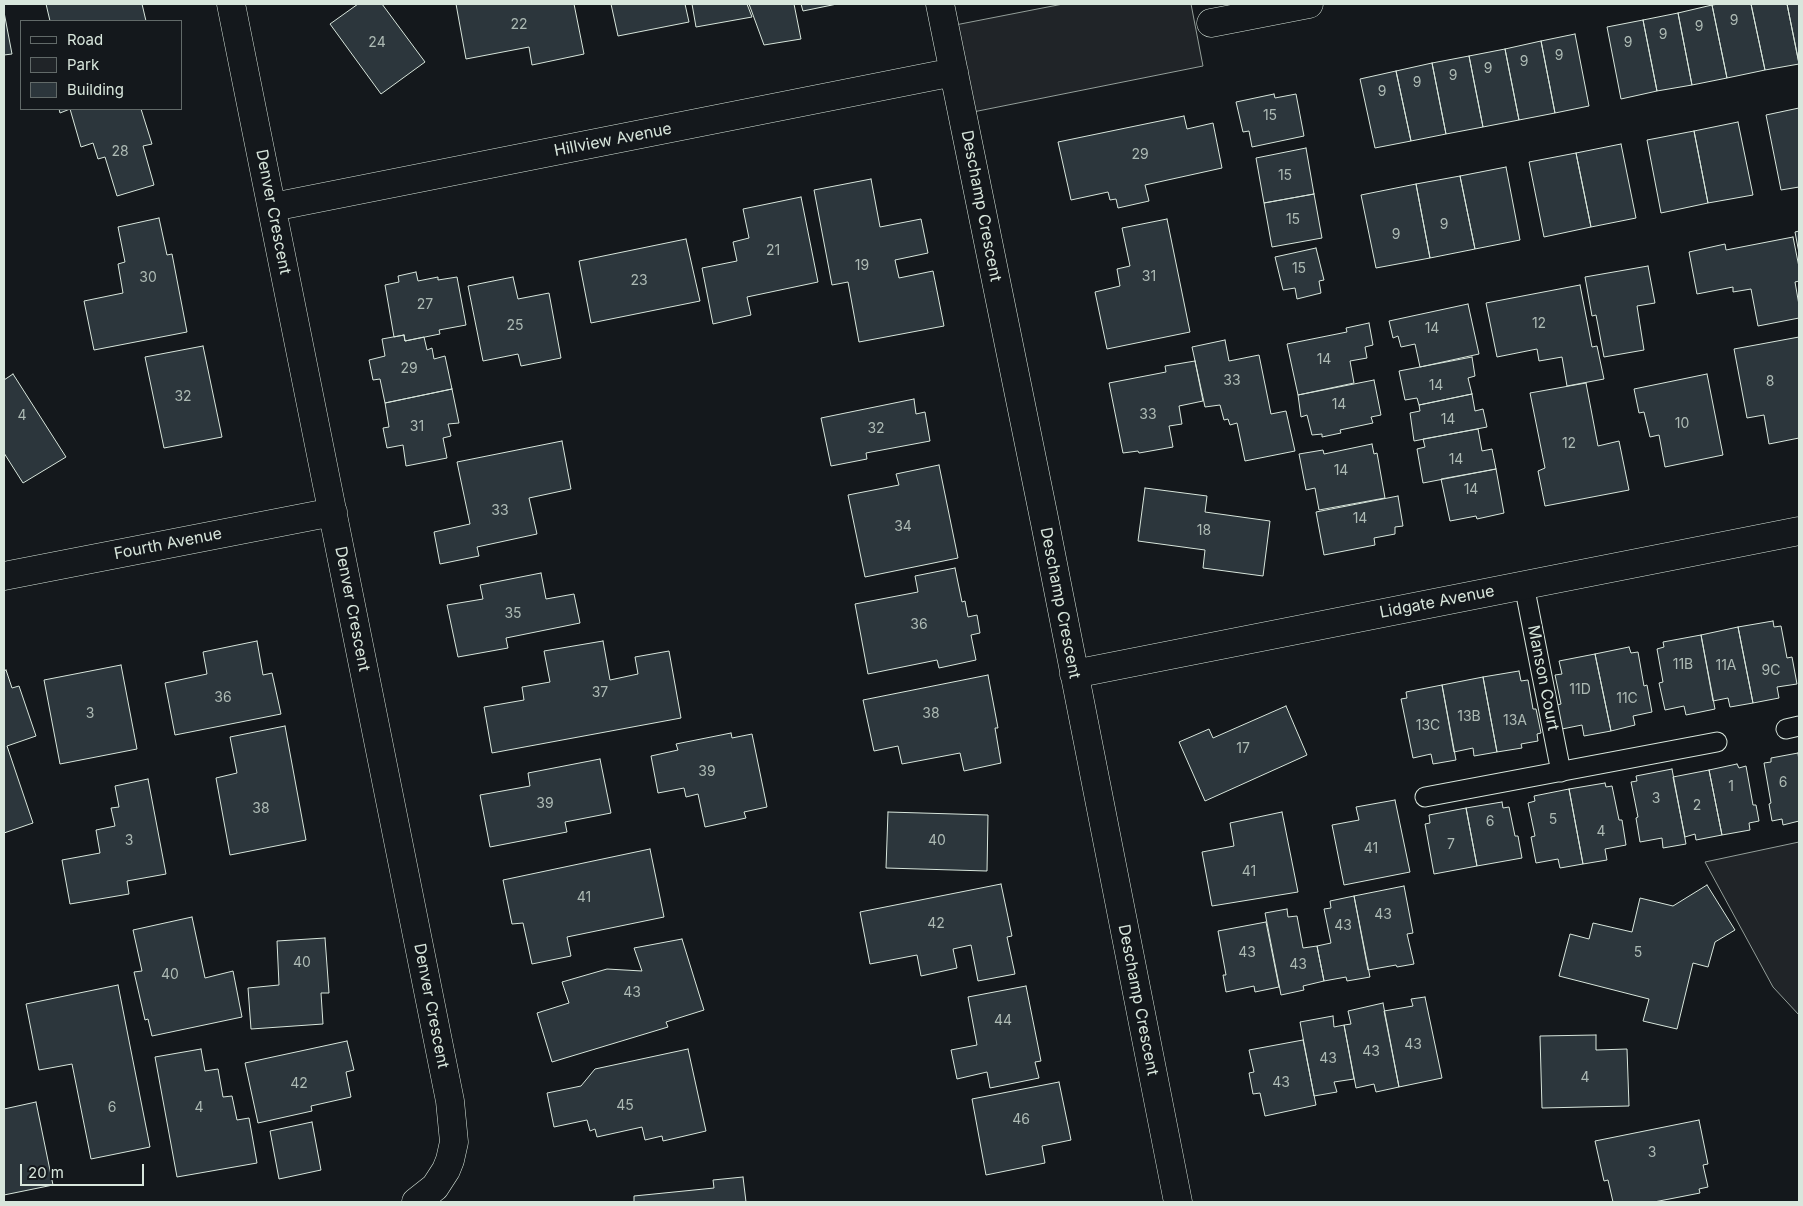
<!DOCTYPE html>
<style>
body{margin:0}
#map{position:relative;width:1803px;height:1206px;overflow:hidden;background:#14181c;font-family:Inter,sans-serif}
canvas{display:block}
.frame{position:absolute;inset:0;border:5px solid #d8e6dc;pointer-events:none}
.legend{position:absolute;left:20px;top:20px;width:162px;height:90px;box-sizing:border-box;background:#14181c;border:1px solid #626a69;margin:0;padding:6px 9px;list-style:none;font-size:15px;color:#d8e6dc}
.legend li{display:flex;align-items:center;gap:10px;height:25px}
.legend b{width:25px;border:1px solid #626a69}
.scale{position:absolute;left:20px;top:1164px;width:124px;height:22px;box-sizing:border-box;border:2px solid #d8e6dc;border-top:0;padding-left:6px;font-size:15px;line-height:18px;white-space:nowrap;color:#d8e6dc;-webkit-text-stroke:4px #14181c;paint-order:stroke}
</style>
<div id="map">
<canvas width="1803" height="1206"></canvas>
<div class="frame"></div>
<ul class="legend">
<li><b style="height:6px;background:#14181c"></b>Road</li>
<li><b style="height:14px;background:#202428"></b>Park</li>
<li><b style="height:14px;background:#2c363c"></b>Building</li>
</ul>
<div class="scale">20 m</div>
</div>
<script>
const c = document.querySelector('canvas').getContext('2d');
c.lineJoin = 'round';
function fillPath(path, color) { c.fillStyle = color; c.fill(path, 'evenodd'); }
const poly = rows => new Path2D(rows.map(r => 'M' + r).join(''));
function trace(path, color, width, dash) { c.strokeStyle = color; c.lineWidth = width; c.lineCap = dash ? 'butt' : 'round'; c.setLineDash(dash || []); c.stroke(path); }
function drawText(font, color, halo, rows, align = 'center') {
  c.font = font + ' Inter,sans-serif'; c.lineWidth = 4; c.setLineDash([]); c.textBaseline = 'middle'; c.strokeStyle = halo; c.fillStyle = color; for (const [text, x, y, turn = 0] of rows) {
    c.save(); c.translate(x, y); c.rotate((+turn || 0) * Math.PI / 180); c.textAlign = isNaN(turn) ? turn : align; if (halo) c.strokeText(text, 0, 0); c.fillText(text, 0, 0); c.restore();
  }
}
const green = poly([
 [1063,4,1191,4,1203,66,963,114,945,27,1063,4],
 [1799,842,1799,1015,1773,987,1705,862,1799,842]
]);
fillPath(green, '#202428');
trace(green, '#939e99', 1);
const building = poly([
 [46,4,142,4,146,21,50,21,46,4],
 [358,4,382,4,425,62,381,94,330,24,358,4],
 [456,4,574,4,584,54,532,65,529,47,466,59,456,4],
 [611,4,685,4,689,22,618,36,611,4],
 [692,4,747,4,752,17,696,27,692,4],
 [749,4,794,4,801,39,764,45,749,4],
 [801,4,837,4,803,11,801,4],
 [1719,4,1751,4,1765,70,1727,78,1712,5,1719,4],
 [1751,4,1787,4,1799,64,1765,70,1751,4],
 [1787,4,1799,4,1799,63,1787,4],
 [1712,5,1727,78,1692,85,1678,13,1712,5],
 [4,12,12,54,4,55,4,12],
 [1678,13,1692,85,1657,91,1643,20,1678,13],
 [1643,20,1657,91,1621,99,1607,27,1643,20],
 [1575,34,1589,106,1555,113,1541,41,1575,34],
 [1541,41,1555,113,1519,120,1505,49,1541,41],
 [1505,49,1519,120,1483,127,1469,56,1505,49],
 [1469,56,1483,127,1446,134,1432,63,1469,56],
 [1432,63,1446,134,1411,141,1396,71,1432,63],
 [1396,71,1411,141,1375,148,1360,79,1396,71],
 [1274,94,1275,98,1296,94,1304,136,1252,147,1249,131,1243,132,1236,102,1274,94],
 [1799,108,1799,187,1781,190,1766,115,1799,108],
 [59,109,141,109,152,144,143,146,154,185,117,196,105,157,98,159,93,143,81,147,70,109,60,113,59,109],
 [1184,116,1187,129,1213,123,1222,168,1145,185,1149,201,1118,208,1116,199,1110,200,1108,192,1071,200,1058,142,1184,116],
 [1738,122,1753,195,1708,203,1694,131,1738,122],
 [1694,131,1708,203,1661,213,1647,140,1694,131],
 [1621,144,1636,218,1591,227,1576,153,1621,144],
 [1306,148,1314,194,1264,203,1256,158,1306,148],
 [1576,153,1591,227,1544,237,1529,162,1576,153],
 [1506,167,1520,240,1475,249,1460,176,1506,167],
 [1460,176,1475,249,1430,258,1416,184,1460,176],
 [871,179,880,227,921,219,928,253,895,260,899,278,933,271,944,326,859,342,848,282,832,285,814,190,871,179],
 [1416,184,1430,258,1376,268,1361,195,1416,184],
 [1314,194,1322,238,1272,247,1264,203,1314,194],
 [801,197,818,282,747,297,751,315,713,324,702,268,737,261,733,242,749,238,743,209,801,197],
 [159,218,167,255,172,254,187,332,94,350,84,301,123,293,118,264,125,262,118,227,159,218],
 [1167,219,1190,332,1107,349,1095,292,1120,286,1117,269,1130,266,1122,228,1167,219],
 [1799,231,1799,253,1795,232,1799,231],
 [1793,237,1799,267,1799,281,1795,282,1799,305,1799,318,1758,326,1751,289,1733,292,1733,287,1697,294,1689,252,1725,244,1726,250,1793,237],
 [686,239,700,301,591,323,579,261,686,239],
 [1316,248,1324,280,1319,281,1321,293,1297,299,1295,288,1283,290,1275,257,1316,248],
 [1648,266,1655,303,1637,306,1644,350,1604,357,1596,315,1592,316,1585,277,1648,266],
 [416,272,418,281,438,277,438,280,457,277,466,325,439,330,440,334,405,341,404,335,394,337,385,285,399,282,398,276,416,272],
 [513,277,518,299,549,293,561,358,521,366,518,354,483,361,468,286,513,277],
 [1580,285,1592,347,1597,346,1604,379,1567,386,1562,357,1539,361,1537,349,1497,357,1486,303,1580,285],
 [1468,304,1479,354,1420,367,1415,344,1401,347,1398,336,1393,338,1389,321,1468,304],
 [1369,323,1373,345,1365,347,1367,358,1350,361,1354,383,1298,395,1287,344,1347,332,1346,328,1369,323],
 [404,335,405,341,424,337,427,350,432,348,434,359,445,356,452,389,385,403,380,379,373,380,369,360,385,356,382,339,404,335],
 [1799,337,1799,438,1769,444,1764,415,1747,418,1734,349,1799,337],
 [1225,340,1229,361,1259,355,1271,414,1286,411,1295,451,1245,461,1237,423,1230,425,1228,419,1224,420,1220,405,1205,407,1192,347,1225,340],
 [203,346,222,437,164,448,145,357,203,346],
 [1472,357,1475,376,1468,378,1472,394,1419,405,1417,398,1405,400,1399,371,1472,357],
 [1195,361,1203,401,1179,406,1182,424,1169,426,1173,447,1139,453,1138,451,1123,453,1109,383,1166,372,1165,366,1195,361],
 [13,374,66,457,23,483,4,453,4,380,13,374],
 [1707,374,1723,455,1665,467,1659,435,1650,437,1644,412,1639,413,1634,389,1707,374],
 [1374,380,1381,415,1371,417,1373,423,1340,430,1341,433,1322,437,1322,434,1312,435,1307,415,1301,417,1298,395,1374,380],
 [1586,383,1598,446,1619,441,1629,490,1545,506,1538,471,1545,468,1530,393,1586,383],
 [452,389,459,423,448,424,451,436,443,438,447,458,406,466,403,445,387,448,383,428,389,427,385,403,452,389],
 [1472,394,1475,411,1483,409,1487,427,1414,441,1410,413,1420,411,1419,405,1472,394],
 [914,399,916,414,925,412,930,441,866,453,867,459,831,466,821,418,914,399],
 [1478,429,1482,451,1492,449,1496,469,1423,483,1417,449,1425,447,1423,439,1478,429],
 [562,441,571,489,529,498,537,534,477,547,479,556,440,564,434,532,470,524,457,462,562,441],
 [1372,444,1374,454,1377,453,1385,498,1319,510,1315,488,1306,490,1299,454,1323,450,1324,454,1372,444],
 [939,465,958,558,865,577,848,495,899,485,896,474,939,465],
 [1496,469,1504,513,1477,519,1476,516,1450,521,1441,479,1496,469],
 [1145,488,1207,496,1205,512,1270,521,1263,576,1203,568,1205,550,1138,541,1145,488],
 [1398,496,1403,526,1395,527,1395,534,1374,538,1375,545,1324,555,1316,512,1398,496],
 [955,568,962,602,965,601,968,617,977,615,980,633,971,635,976,660,939,668,937,660,868,674,855,604,918,592,915,576,955,568],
 [541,573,546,599,574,594,580,623,506,638,508,648,458,657,447,605,483,599,480,585,541,573],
 [1773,621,1774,627,1781,626,1787,658,1792,657,1797,684,1777,687,1779,698,1753,703,1738,627,1773,621],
 [1738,627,1753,703,1730,707,1728,698,1713,701,1701,635,1738,627],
 [1701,635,1715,709,1686,715,1684,706,1665,710,1659,683,1663,682,1657,649,1664,647,1663,642,1701,635],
 [257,641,263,675,272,673,281,714,175,735,165,683,207,674,203,652,257,641],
 [603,641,610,680,638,674,635,657,669,651,681,718,492,753,484,707,524,700,522,687,550,682,544,651,603,641],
 [1629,647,1631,653,1638,652,1644,686,1647,685,1652,712,1633,716,1635,725,1611,731,1595,654,1629,647],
 [1595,654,1611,731,1584,736,1582,725,1562,729,1557,705,1561,704,1555,675,1562,674,1559,661,1595,654],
 [121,665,137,749,60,764,44,680,121,665],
 [6,670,12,688,19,686,36,736,7,746,33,823,4,833,4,671,6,670],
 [1519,671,1521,681,1528,680,1533,709,1536,709,1541,733,1537,734,1538,741,1521,744,1522,748,1497,752,1483,677,1519,671],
 [988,675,998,728,995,728,1001,763,964,771,960,753,902,764,898,746,874,751,863,700,988,675],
 [1483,677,1497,752,1474,756,1473,748,1454,752,1442,685,1483,677],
 [1442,685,1456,760,1433,764,1431,754,1413,758,1401,699,1407,698,1406,692,1442,685],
 [1286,706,1307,755,1205,801,1179,742,1209,729,1213,738,1286,706],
 [285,726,306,840,230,855,216,778,237,773,230,737,285,726],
 [731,733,732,738,752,734,767,807,744,812,746,818,705,827,698,794,686,797,684,788,658,793,651,756,678,750,676,744,731,733],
 [1798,753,1799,761,1799,821,1783,825,1782,819,1772,821,1769,804,1771,803,1764,763,1771,762,1771,758,1798,753],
 [600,759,611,813,565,822,567,832,490,847,480,795,530,786,528,773,600,759],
 [1737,764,1739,768,1746,766,1753,805,1756,805,1759,821,1749,823,1750,830,1722,835,1709,770,1737,764],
 [1672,769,1686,844,1663,848,1662,838,1640,842,1636,818,1638,817,1631,782,1637,781,1636,776,1672,769],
 [1709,770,1722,835,1696,840,1695,834,1685,837,1673,777,1709,770],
 [148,779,166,874,127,881,129,894,70,904,62,860,100,853,96,830,115,826,111,808,119,807,115,786,148,779],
 [1605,783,1606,787,1612,786,1619,820,1622,820,1626,845,1605,849,1607,860,1583,864,1569,789,1605,783],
 [1569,789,1583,864,1560,868,1558,859,1536,863,1531,837,1535,836,1528,803,1535,801,1534,796,1569,789],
 [1395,800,1410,872,1344,885,1332,825,1359,820,1356,807,1395,800],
 [1502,802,1503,808,1509,807,1515,836,1518,836,1522,858,1477,866,1466,808,1502,802],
 [1466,808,1477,866,1434,874,1425,824,1430,823,1429,815,1466,808],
 [888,812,988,815,987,871,886,868,888,812],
 [1282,812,1298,892,1212,906,1202,852,1234,846,1230,823,1282,812],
 [650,849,664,917,567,937,571,956,532,964,523,923,512,924,503,880,650,849],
 [1001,884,1012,936,1007,937,1015,974,978,981,971,945,953,949,957,968,921,976,917,955,870,964,860,912,1001,884],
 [1707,885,1735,930,1715,942,1708,967,1693,963,1677,1029,1643,1021,1649,999,1559,976,1570,934,1589,939,1593,923,1632,932,1640,898,1673,906,1707,885],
 [1404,886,1413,933,1407,934,1414,964,1397,967,1396,965,1368,970,1354,896,1404,886],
 [1354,896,1370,977,1347,981,1346,977,1324,981,1317,946,1331,943,1324,909,1331,908,1330,901,1354,896],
 [1287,909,1288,917,1297,916,1303,948,1317,946,1324,981,1303,986,1304,990,1281,995,1265,913,1287,909],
 [192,917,205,978,233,971,242,1017,152,1036,148,1019,145,1020,134,972,142,971,133,930,192,917],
 [1266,922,1279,987,1255,992,1254,986,1226,992,1223,975,1226,975,1218,931,1266,922],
 [325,938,329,993,321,993,323,1024,251,1029,248,988,279,985,277,941,325,938],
 [682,939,704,1010,666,1022,668,1027,552,1062,537,1013,569,1003,562,982,607,969,642,971,634,948,682,939],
 [118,985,150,1147,91,1159,72,1064,39,1070,26,1004,118,985],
 [1026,986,1041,1061,1035,1062,1039,1078,990,1088,987,1072,957,1079,951,1050,977,1045,968,997,1026,986],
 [1425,997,1442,1078,1399,1087,1384,1011,1413,1006,1411,999,1425,997],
 [1383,1003,1399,1087,1376,1092,1374,1084,1356,1088,1344,1025,1351,1024,1348,1011,1383,1003],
 [1333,1016,1334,1027,1344,1025,1354,1079,1334,1082,1337,1092,1314,1096,1300,1022,1333,1016],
 [1596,1035,1596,1050,1627,1049,1629,1106,1542,1108,1540,1036,1596,1035],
 [1303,1040,1316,1105,1265,1116,1260,1093,1253,1094,1249,1073,1254,1072,1249,1050,1303,1040],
 [347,1041,354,1070,346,1072,351,1097,311,1106,312,1111,258,1123,245,1063,347,1041],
 [201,1049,205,1071,218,1069,223,1097,232,1096,237,1120,249,1118,257,1163,177,1177,155,1057,201,1049],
 [688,1049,706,1131,663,1141,662,1136,645,1140,642,1127,597,1137,595,1129,590,1131,587,1120,554,1127,547,1093,581,1086,595,1069,688,1049],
 [1059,1082,1071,1140,1042,1146,1045,1163,986,1175,972,1099,1059,1082],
 [36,1102,53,1185,4,1195,4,1109,36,1102],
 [1699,1120,1708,1164,1703,1165,1708,1187,1699,1189,1700,1193,1654,1202,1613,1202,1608,1180,1604,1181,1595,1141,1699,1120],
 [312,1122,321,1170,279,1179,270,1131,312,1122],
 [743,1177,746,1202,634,1202,634,1196,714,1188,713,1180,743,1177]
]);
fillPath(building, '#2c363c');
trace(building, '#d8e6dc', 1);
const lane = poly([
 [1524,585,1561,772],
 [1786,729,1799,726],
 [1425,797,1717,742]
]);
const street = poly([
 [231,4,450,1101,454,1142,450,1160,446,1170,435,1187,416,1202],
 [940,4,1045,523,1178,1202],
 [1211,23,1309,4],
 [273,207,954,72],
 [4,576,333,512],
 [1074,674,1799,531]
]);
trace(lane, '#d8e6dc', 21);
trace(street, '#d8e6dc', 29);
trace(lane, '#14181c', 19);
trace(street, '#14181c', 28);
drawText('14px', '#adbab4', null, [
 ["9",1734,21],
 ["22",519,25],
 ["9",1699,27],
 ["9",1663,35],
 ["24",377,43],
 ["9",1628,43],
 ["9",1559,56],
 ["9",1524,62],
 ["9",1488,69],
 ["9",1453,76],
 ["9",1417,83],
 ["9",1382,92],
 ["15",1270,116],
 ["28",120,152],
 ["29",1140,155],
 ["15",1285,176],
 ["15",1293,220],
 ["9",1444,225],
 ["9",1396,235],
 ["21",773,251],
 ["19",862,266],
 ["15",1299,269],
 ["31",1149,277],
 ["30",148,278],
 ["23",639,281],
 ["27",425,305],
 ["12",1539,324],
 ["25",515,326],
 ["14",1432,329],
 ["14",1324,360],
 ["29",409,369],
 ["33",1232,381],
 ["8",1770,382],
 ["14",1436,386],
 ["32",183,397],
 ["14",1339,405],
 ["33",1148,415],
 ["4",22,416],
 ["14",1448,420],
 ["10",1682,424],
 ["31",417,427],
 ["32",876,429],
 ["12",1569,444],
 ["14",1456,460],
 ["14",1341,471],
 ["14",1471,490],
 ["33",500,511],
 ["14",1360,519],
 ["34",903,527],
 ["18",1204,531],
 ["35",513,614],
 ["36",919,625],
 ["11B",1683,665],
 ["11A",1726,666],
 ["9C",1771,671],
 ["11D",1580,690],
 ["37",600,693],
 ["36",223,698],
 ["11C",1627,699],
 ["3",90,714],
 ["38",931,714],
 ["13B",1469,717],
 ["13A",1515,721],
 ["13C",1428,726],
 ["17",1243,749],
 ["39",707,772],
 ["6",1783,783],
 ["1",1731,787],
 ["3",1656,799],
 ["39",545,804],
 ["2",1697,806],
 ["38",261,809],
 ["5",1553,820],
 ["6",1490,822],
 ["4",1601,832],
 ["3",129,841],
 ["40",937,841],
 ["7",1451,845],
 ["41",1371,849],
 ["41",1249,872],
 ["41",584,898],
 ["43",1383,915],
 ["42",936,924],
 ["43",1343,926],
 ["43",1247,953],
 ["5",1638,953],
 ["40",302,963],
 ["43",1298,965],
 ["40",170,975],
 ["43",632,993],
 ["44",1003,1021],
 ["43",1413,1045],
 ["43",1371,1052],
 ["43",1328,1059],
 ["4",1585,1078],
 ["43",1281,1083],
 ["42",299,1084],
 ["45",625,1106],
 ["6",112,1108],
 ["4",199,1108],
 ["46",1021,1120],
 ["3",1652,1153]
]);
drawText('16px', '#d8e6dc', '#14181c', [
 ["Hillview Avenue",613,140,-11],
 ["Deschamp Crescent",981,206,79],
 ["Denver Crescent",273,212,79],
 ["Fourth Avenue",168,544,-11],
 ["Lidgate Avenue",1437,602,-11],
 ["Deschamp Crescent",1060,603,79],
 ["Denver Crescent",352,609,79],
 ["Manson Court",1543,678,79],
 ["Deschamp Crescent",1138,1000,79],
 ["Denver Crescent",431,1006,79]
]);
</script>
